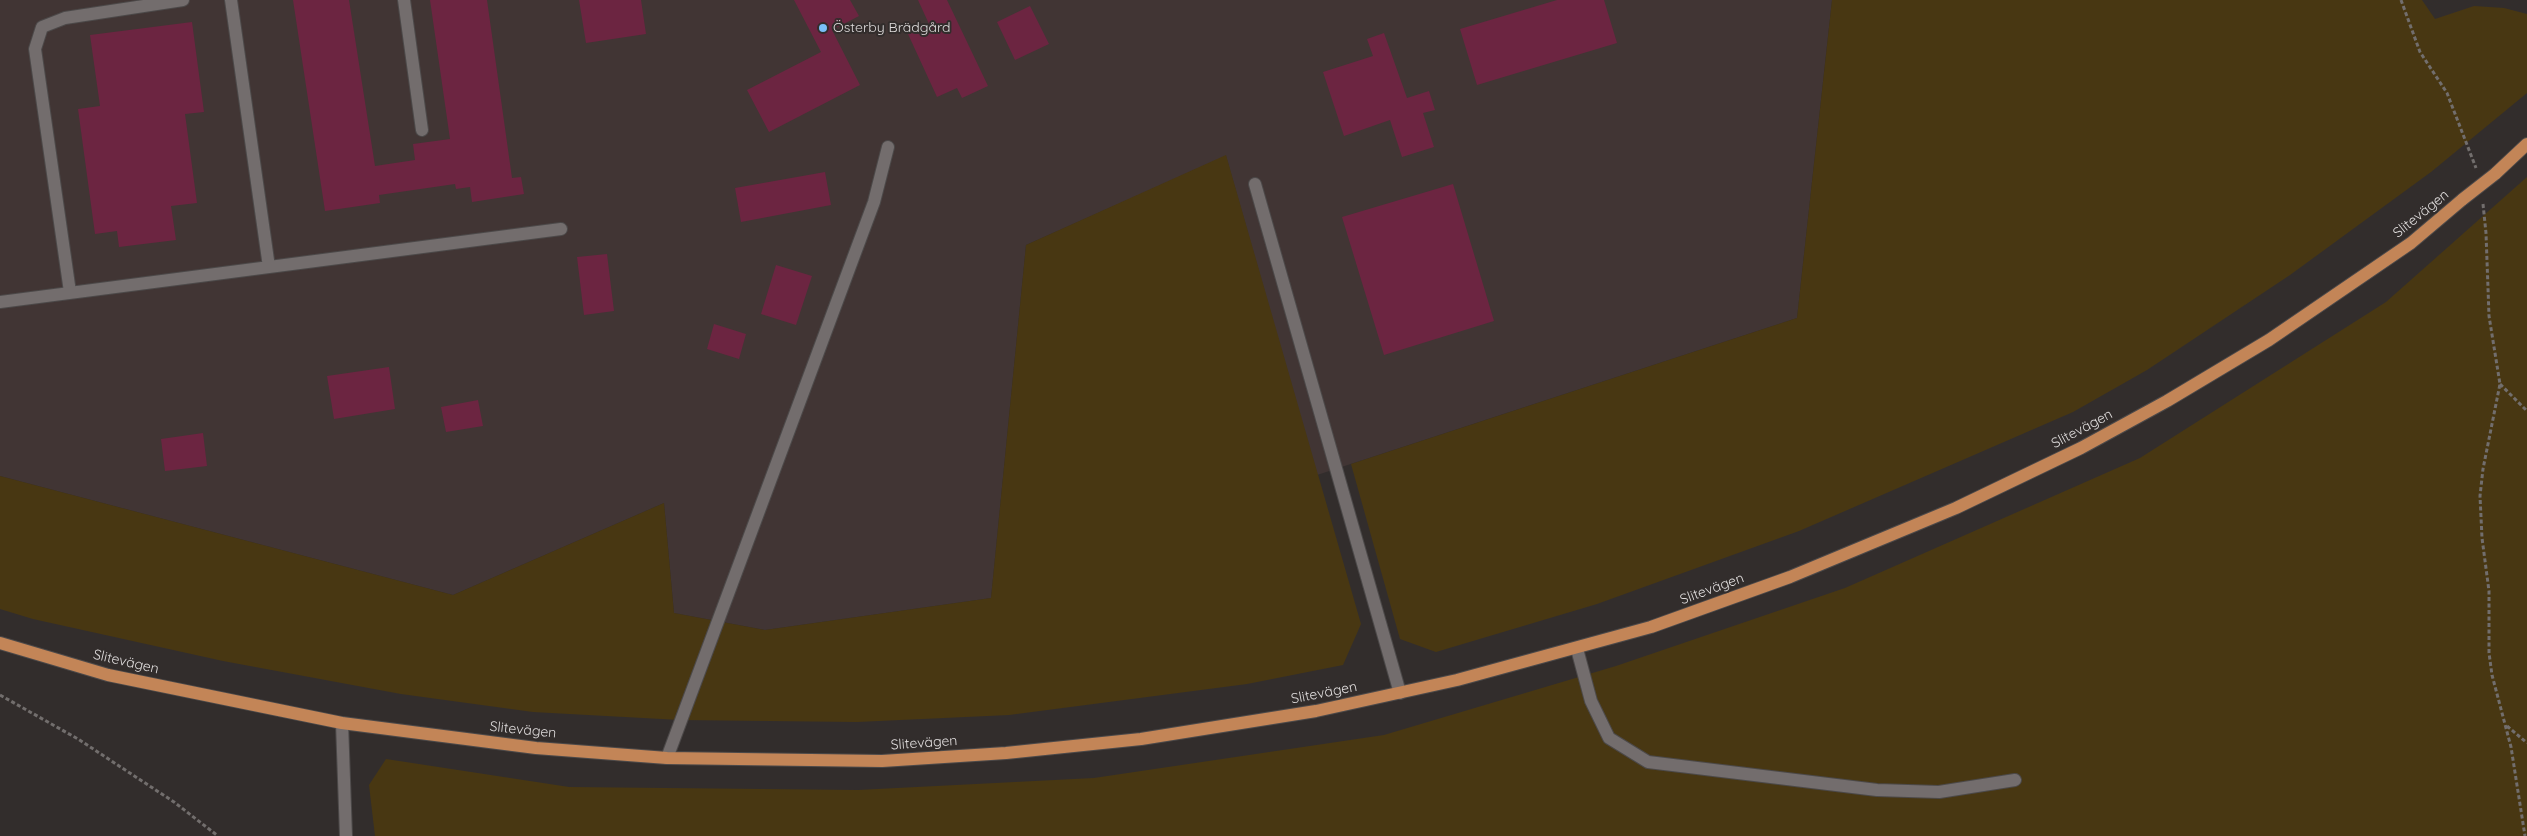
<!DOCTYPE html>
<meta charset="utf-8">
<style>
body{margin:0}
canvas{display:block;background:#322d2c}
</style>
<canvas width="2527" height="836"></canvas>
<script>
const c = document.querySelector('canvas').getContext('2d');
c.lineJoin = 'round';
function fillPath(path, color) { c.fillStyle = color; c.fill(path, 'evenodd'); }
const poly = rows => new Path2D(rows.map(r => 'M' + r).join(''));
function trace(path, color, width, dash) { c.strokeStyle = color; c.lineWidth = width; c.lineCap = dash ? 'butt' : 'round'; c.setLineDash(dash || []); c.stroke(path); }
function drawText(font, color, halo, rows, align = 'center') {
  c.font = font + ' Quicksand,sans-serif'; c.lineWidth = 4; c.setLineDash([]); c.textBaseline = 'middle'; c.strokeStyle = halo; c.fillStyle = color; for (const [text, x, y, turn = 0] of rows) {
    c.save(); c.translate(x, y); c.rotate((+turn || 0) * Math.PI / 180); c.textAlign = isNaN(turn) ? turn : align; if (halo) c.strokeText(text, 0, 0); c.fillText(text, 0, 0); c.restore();
  }
}
fillPath(poly([
 [0,0,1832,0,1797,318,1317,475,1226,156,1026,245,991,598,765,630,674,613,664,503,453,595,0,476]
]), '#413534');
fillPath(poly([
 [1832,0,2422,0,2435,19,2474,6,2504,8,2527,14,2527,93,2431,172,2290,275,2147,370,2073,412,1799,531,1597,604,1436,652,1400,639,1351,464,1797,318],
 [1226,155,1361,624,1343,665,1247,684,1009,715,857,722,680,720,533,712,401,694,223,661,33,619,0,609,0,476,453,595,664,503,674,613,765,630,991,598,1026,245],
 [2527,177,2527,836,375,836,369,785,386,759,569,787,858,790,1094,778,1384,735,1616,666,1845,588,2140,458,2386,302]
]), '#483712');
fillPath(poly([
 [293,0,349,0,375,166,415,160,413,144,450,139,430,0,487,0,512,178,521,177,524,194,472,202,470,187,456,189,455,184,379,195,380,203,325,211],
 [579,0,641,0,646,34,586,43],
 [794,0,850,0,859,16,832,30,860,85,769,132,747,90,821,52],
 [918,0,947,0,988,86,962,98,957,88,937,97,908,34,929,24],
 [1557,0,1604,0,1617,43,1477,85,1460,29],
 [1030,6,1049,44,1015,60,997,22],
 [192,22,204,112,185,114,197,203,171,206,176,240,119,247,117,231,95,234,78,109,100,106,90,35],
 [1384,33,1407,98,1429,91,1435,110,1423,113,1434,147,1402,157,1390,120,1344,136,1323,72,1373,56,1367,39],
 [825,172,831,205,741,222,735,188],
 [1453,184,1494,321,1384,355,1342,217],
 [607,254,614,311,584,315,577,257],
 [776,265,812,276,796,325,761,314],
 [714,324,746,334,739,359,707,349],
 [389,367,395,409,334,419,327,376],
 [478,400,483,426,446,432,441,407],
 [203,433,207,466,165,471,161,439]
]), '#6c2541');
const minor = poly([
 [231,0,269,267],
 [404,0,422,130],
 [1255,184,1400,693],
 [70,292,35,49,42,27,65,18,183,0],
 [0,302,561,229],
 [1577,649,1591,701,1609,738,1648,762,1877,790,1939,792,2015,780],
 [342,723,346,836],
 [667,758,874,202,888,147]
]);
const major = poly([
 [2495,174,2527,144],
 [0,643,108,675,342,723,536,748,667,758,882,761,1006,753,1141,739,1316,711,1457,680,1651,627,1790,577,1956,508,2081,448,2167,401,2269,340,2411,243,2463,199]
]);
trace(minor, '#4c4949', 14);
trace(major, '#4c4949', 14);
trace(poly([
 [2401,0,2420,52,2447,93,2476,168],
 [2483,204,2486,233,2489,316,2500,384,2483,469,2480,496,2482,538,2489,591,2489,653,2492,675,2511,747,2525,836],
 [2500,384,2527,411],
 [0,695,78,739,174,802,218,836],
 [2507,726,2527,743]
]), '#726e6d', 3, [4, 2.5]);
trace(minor, '#736d6d', 12);
trace(major, '#c38557', 12);
const majorBridge = poly([
 [2463,199,2495,174]
]);
trace(majorBridge, '#4c4949', 14, []);
trace(majorBridge, '#c38557', 12);
for (const [x, y, r, color] of [
 [823,28,5,"#7abff8"]
]) { const dot = new Path2D(); dot.arc(x, y, r, 0, 2 * Math.PI); c.fillStyle = color; c.fill(dot); trace(dot, '#322d2c', 2); }
drawText('14px', '#dfdcdc', '#322d2c', [
 ["Österby Brädgård",833,28]
], 'left');
drawText('14px', '#dfdcdc', '#322d2c', [
 ["Slitevägen",2421,214,-39],
 ["Slitevägen",2082,429,-28],
 ["Slitevägen",1712,589,-20],
 ["Slitevägen",126,662,13],
 ["Slitevägen",1324,693,-11],
 ["Slitevägen",523,730,6],
 ["Slitevägen",924,743,-4]
]);
</script>
